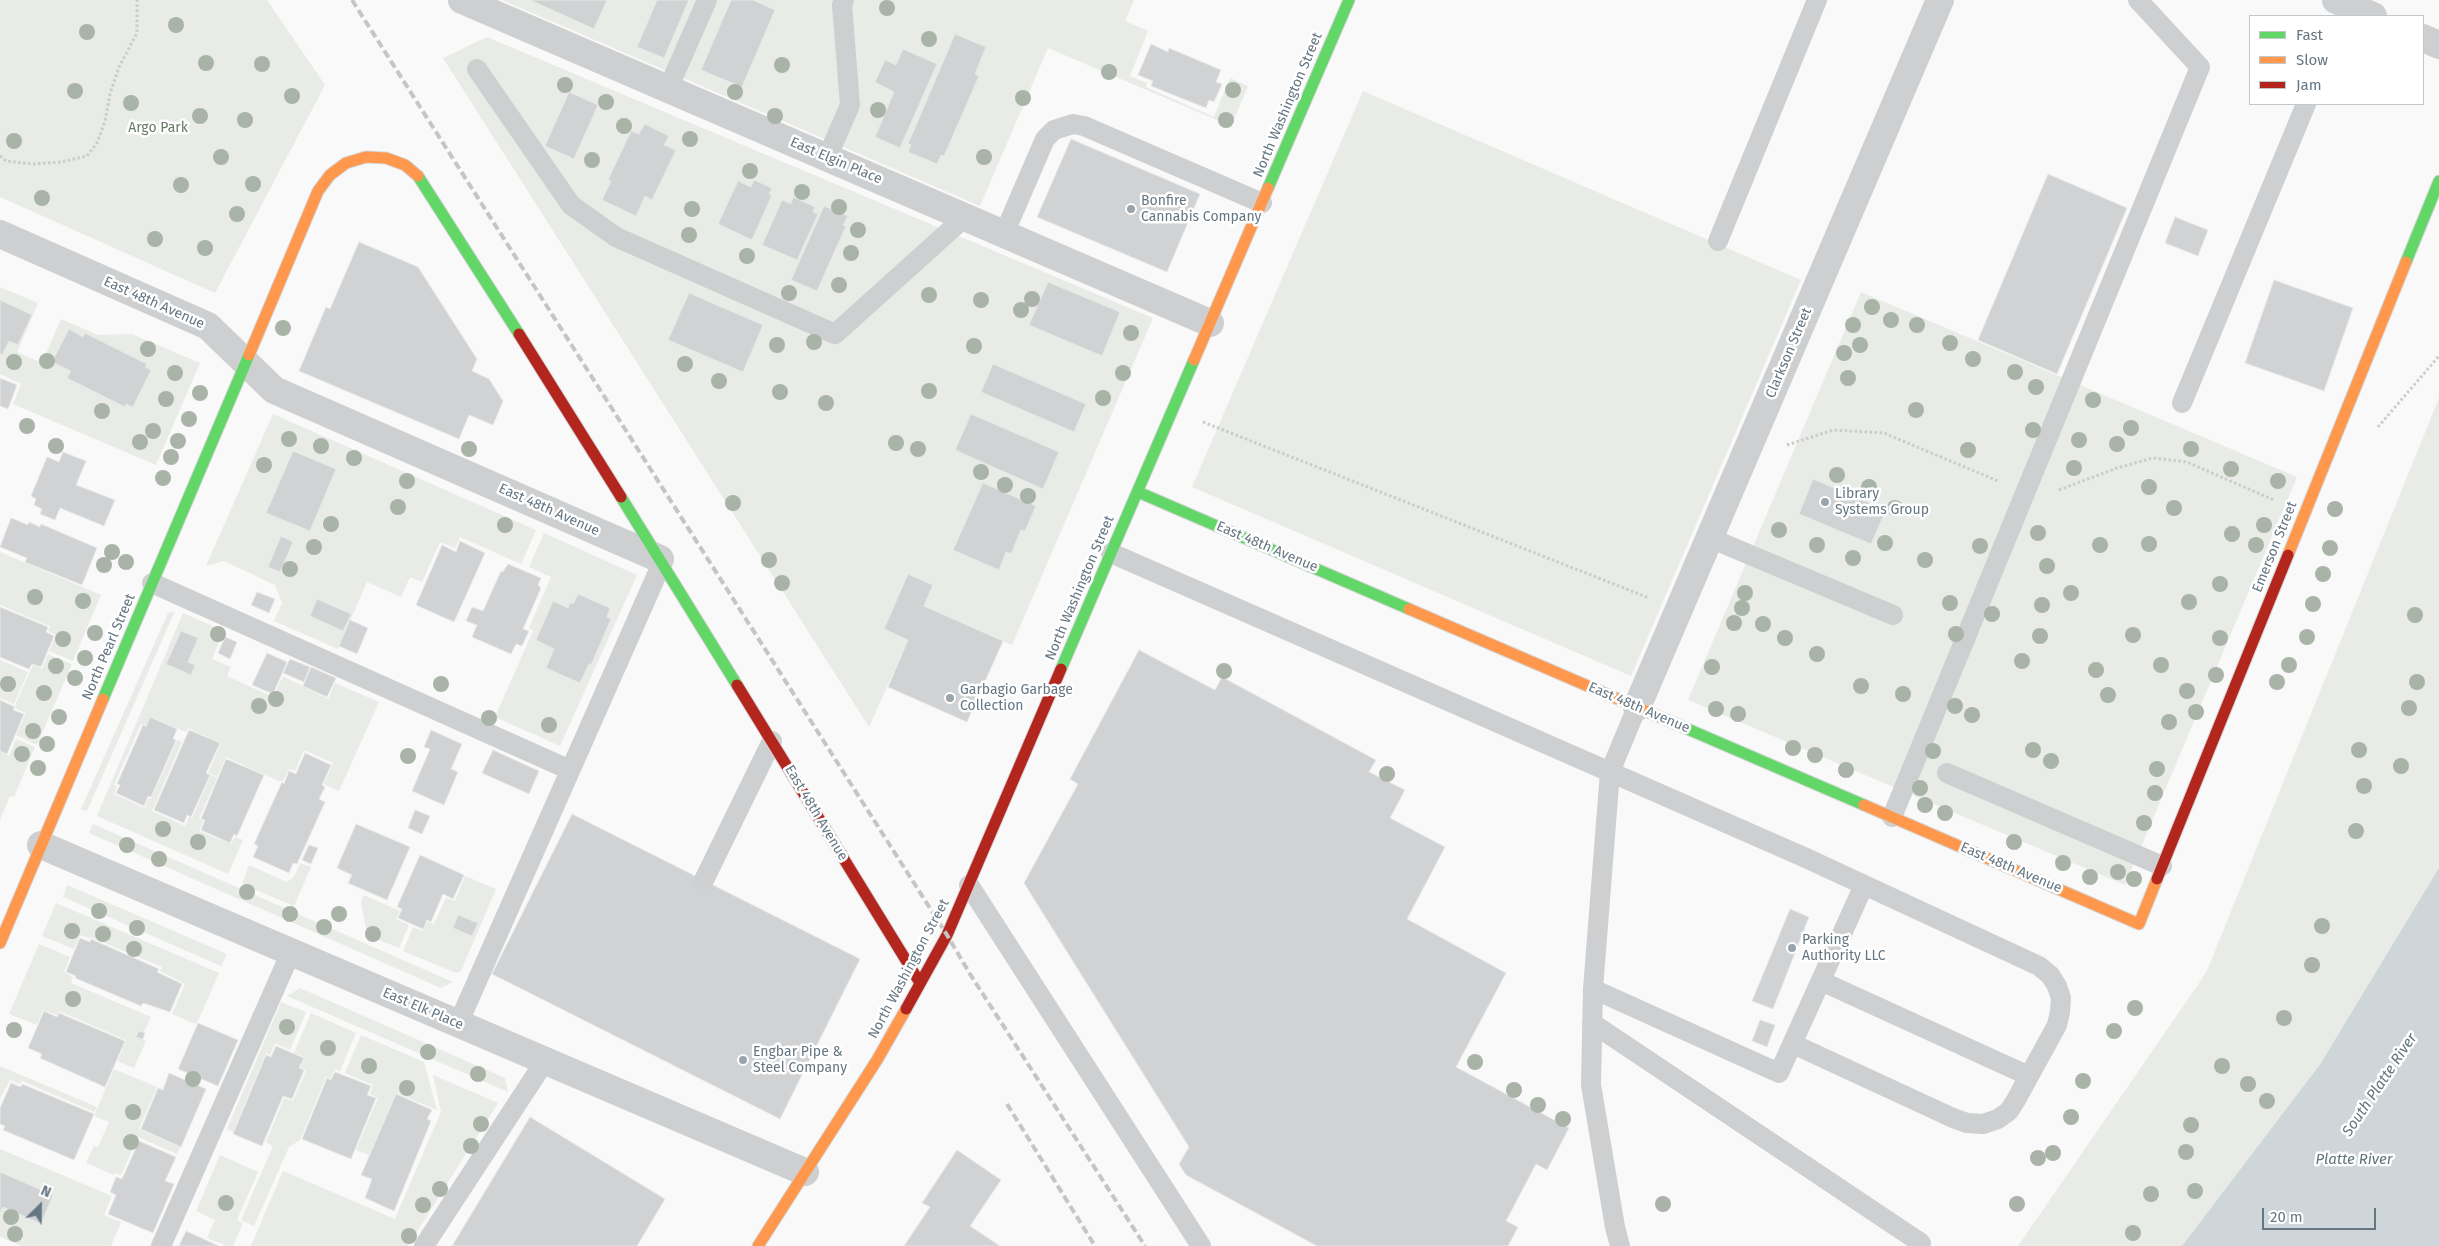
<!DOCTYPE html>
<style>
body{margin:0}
#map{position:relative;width:2439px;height:1246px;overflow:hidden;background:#f9f9f9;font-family:"Fira Sans",sans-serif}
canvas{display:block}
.legend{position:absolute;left:2249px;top:15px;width:175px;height:90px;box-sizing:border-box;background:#fff;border:1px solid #c1c8cd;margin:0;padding:6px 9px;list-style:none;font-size:15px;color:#657683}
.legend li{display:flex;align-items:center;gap:10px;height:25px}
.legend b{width:25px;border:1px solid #c1c8cd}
.north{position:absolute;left:15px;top:1181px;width:50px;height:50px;-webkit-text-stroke:4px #fff;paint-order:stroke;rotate:23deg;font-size:14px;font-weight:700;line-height:20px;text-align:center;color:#657683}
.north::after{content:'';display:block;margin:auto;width:18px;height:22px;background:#657683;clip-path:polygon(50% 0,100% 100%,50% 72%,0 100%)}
.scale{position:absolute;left:2262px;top:1208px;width:114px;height:22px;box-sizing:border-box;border:2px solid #657683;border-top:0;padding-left:6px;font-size:15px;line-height:18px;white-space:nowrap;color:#657683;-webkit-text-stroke:4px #fff;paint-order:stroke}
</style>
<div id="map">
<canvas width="2439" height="1246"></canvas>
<ul class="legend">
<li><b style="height:6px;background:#63d668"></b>Fast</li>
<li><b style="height:6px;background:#ff974d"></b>Slow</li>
<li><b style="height:6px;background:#b3261e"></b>Jam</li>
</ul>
<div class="north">N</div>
<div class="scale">20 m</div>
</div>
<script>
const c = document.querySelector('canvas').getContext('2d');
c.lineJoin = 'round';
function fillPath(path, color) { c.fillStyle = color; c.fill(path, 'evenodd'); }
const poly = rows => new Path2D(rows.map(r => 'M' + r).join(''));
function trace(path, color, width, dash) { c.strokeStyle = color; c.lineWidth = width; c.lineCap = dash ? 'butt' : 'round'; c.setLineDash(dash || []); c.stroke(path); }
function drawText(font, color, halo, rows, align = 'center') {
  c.font = font + ' "Fira Sans",sans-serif'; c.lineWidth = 5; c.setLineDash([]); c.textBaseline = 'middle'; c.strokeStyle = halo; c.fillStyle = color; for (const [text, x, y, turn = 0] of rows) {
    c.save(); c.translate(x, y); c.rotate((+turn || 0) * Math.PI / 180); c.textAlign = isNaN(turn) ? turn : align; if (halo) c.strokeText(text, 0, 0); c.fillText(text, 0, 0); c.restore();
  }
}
fillPath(poly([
 [0,0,267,0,325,85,215,293,0,197],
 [502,0,1134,0,1125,21,1148,31,1130,76,1147,83,1146,87,1214,117,1230,78,1248,86,1231,126,1048,48,980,206],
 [487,37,1153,318,1012,645,924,606,933,585,908,574,884,629,908,640,869,727,443,58],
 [1363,91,1801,280,1631,676,1192,487],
 [0,287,38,303,17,352,42,363,61,319,98,335,132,334,200,363,156,465,13,404,21,384,0,374],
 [1861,292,2297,477,2125,885,1688,700],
 [2439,398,2439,868,2433,882,2321,1063,2182,1246,2018,1246,2206,973],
 [273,414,536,530,521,564,460,537,455,548,440,542,422,582,410,577,401,597,367,582,338,649,274,621,282,603,275,585,224,561,206,566],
 [544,533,637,575,560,746,495,717,533,631,529,628,551,577,529,567],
 [0,552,101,595,73,661,49,651,56,635,48,631,50,626,0,605],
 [175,611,87,811,81,809,168,613],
 [183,613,224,631,212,659,231,667,227,676,273,697,283,676,328,699,335,683,379,702,339,791,324,784,333,763,304,750,295,771,289,769,283,781,279,781,226,757,217,777,208,773,221,743,188,728,186,732,150,717,146,726,141,724,114,785,117,786,114,794,145,808,148,799,151,799,177,740,182,742,152,811,185,826,189,817,192,818,211,775,217,778,199,819,203,821,199,831,231,844,235,837,243,840,228,874,97,816],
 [48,654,72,664,37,745,16,735,26,713,16,709,15,705,33,665,42,669],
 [0,660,28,672,14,704,0,698],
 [16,739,35,747,14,797,10,796,0,820,0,751,9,756],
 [93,824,453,982,441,988,89,833],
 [300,863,311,867,294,906,242,884,249,865,286,882,294,877],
 [465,876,496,889,461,971,456,973,403,951,413,927,423,931,427,922,434,924,446,898,455,901],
 [67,885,227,954,221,966,63,897],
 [364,895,400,911,396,919,409,925,399,948,367,935,361,902],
 [56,903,219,973,198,1021,195,1024,172,1014,185,984,160,971,162,967,90,937,89,938,80,935,74,949,42,936],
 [39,944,70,957,64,972,73,977,71,983,151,1017,141,1038,146,1041,134,1068,118,1061,126,1040,59,1011,57,1015,43,1010,37,1025,9,1014],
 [300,988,505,1078,508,1092,287,996],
 [281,1002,306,1012,290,1050,275,1043,270,1055,266,1053,233,1132,227,1129],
 [311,1013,356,1033,340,1071,335,1069,331,1078,326,1077,300,1140,289,1147,254,1226,241,1220,273,1146,266,1142,284,1098,293,1101,306,1071,300,1068,305,1057,294,1053],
 [361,1035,424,1062,437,1110,396,1093,369,1155,356,1150,378,1098,370,1094,373,1085,345,1073],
 [0,1066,97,1107,94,1112,22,1081,20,1084,10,1080,0,1099],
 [114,1069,157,1087,139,1129,180,1147,177,1154,138,1137,121,1175,115,1173,114,1175,86,1163,94,1146,98,1147,109,1122,94,1116],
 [433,1075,498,1103,408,1246,251,1246,283,1171,395,1219,441,1112],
 [0,1149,112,1196,104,1215,121,1222,111,1246,22,1246,0,1237],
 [220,1155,258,1172,237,1220,243,1223,233,1246,227,1246,207,1238,215,1220,196,1211]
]), '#e8ebe6');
fillPath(poly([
 [2439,868,2439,1246,2182,1246,2321,1063]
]), '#ced6d9');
const building = poly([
 [530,0,607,0,594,29,530,0],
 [657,0,689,0,664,58,637,47,657,0],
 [731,0,753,0,775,10,742,87,701,70,731,0],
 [955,34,986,47,975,74,979,76,944,156,941,155,937,164,908,152,911,145,908,144,955,34],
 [1151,44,1168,52,1169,48,1221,70,1216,82,1222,84,1214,102,1209,100,1206,108,1151,86,1153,81,1138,75,1151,44],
 [903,49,937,64,900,148,875,137,894,92,875,82,885,60,896,65,903,49],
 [569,92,598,105,574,159,545,146,569,92],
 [645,124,669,136,664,145,676,150,652,200,645,196,636,216,602,200,611,181,608,180,631,131,639,134,645,124],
 [1071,139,1200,194,1167,272,1037,217,1071,139],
 [2048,174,2127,208,2057,374,1978,340,2048,174],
 [754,180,772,188,769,194,772,195,752,240,718,224,738,181,751,187,754,180],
 [793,197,815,207,813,212,818,214,797,260,762,245,782,200,791,204,793,197],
 [824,206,848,216,843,225,846,226,817,291,791,280,824,206],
 [2175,217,2208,230,2198,256,2165,243,2175,217],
 [359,242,418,267,477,359,472,371,489,379,503,401,493,425,469,415,459,439,299,371,326,307,330,309,359,242],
 [2274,280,2353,308,2324,391,2245,363,2274,280],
 [1048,282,1120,312,1102,356,1029,325,1048,282],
 [689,293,763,325,743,372,668,340,689,293],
 [0,300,32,315,18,345,9,341,2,355,0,354,0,300],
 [69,329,83,337,85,333,147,364,145,367,151,370,133,407,126,404,125,407,67,378,71,371,52,362,69,329],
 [993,364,1086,404,1074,432,981,392,993,364],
 [0,378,17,385,8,409,0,406,0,378],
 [971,414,1059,452,1043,489,955,450,971,414],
 [293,451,336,469,310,531,266,513,293,451],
 [63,452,86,461,76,485,115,500,104,526,60,508,55,520,40,514,42,509,34,505,36,499,31,496,47,457,59,462,63,452],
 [1813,479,1886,510,1871,544,1799,514,1813,479],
 [983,483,1036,506,1025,531,1021,530,1011,554,1006,552,999,570,953,550,983,483],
 [11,518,28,525,29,522,40,527,41,524,97,548,82,585,25,562,27,558,0,547,11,518],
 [281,536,293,542,280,572,268,567,281,536],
 [460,541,485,553,454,622,416,605,442,545,456,552,460,541],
 [508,564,541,578,538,585,541,588,523,629,529,631,522,646,516,644,511,654,472,637,477,625,466,621,472,607,483,611,501,571,503,572,508,564],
 [908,574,933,585,924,606,1003,641,967,722,888,687,908,640,884,629,908,574],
 [257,592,275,599,269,613,251,605,257,592],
 [578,594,610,608,607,617,611,619,591,665,589,664,580,683,546,668,554,649,536,640,553,601,568,608,570,602,573,604,578,594],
 [317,599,351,614,343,631,310,616,317,599],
 [0,607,48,627,46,632,54,636,41,667,32,664,29,669,0,657,0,607],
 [350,620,368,628,357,654,339,646,350,620],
 [181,631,198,638,188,662,195,665,191,675,166,664,181,631],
 [225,637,237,642,230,659,218,653,225,637],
 [1139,650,1215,690,1222,677,1376,760,1369,772,1405,790,1390,818,1445,847,1407,919,1506,973,1456,1067,1569,1128,1547,1170,1536,1164,1506,1221,1518,1227,1508,1246,1317,1246,1186,1175,1179,1164,1189,1147,1024,883,1078,784,1070,779,1139,650],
 [267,653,287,662,273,694,252,685,267,653],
 [290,659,310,667,304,682,283,673,290,659],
 [311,667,336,678,327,697,303,686,311,667],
 [0,700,15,707,13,710,24,714,7,754,0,751,0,700],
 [150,717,177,729,173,739,176,740,151,797,148,796,144,806,116,793,120,785,117,784,143,725,146,727,150,717],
 [189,730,220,743,206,773,210,775,191,817,187,815,184,823,154,810,189,730],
 [431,730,462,744,451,769,458,772,444,805,412,791,430,749,424,747,431,730],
 [493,750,539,771,529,794,482,773,493,750],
 [305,753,331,765,322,785,325,787,319,799,325,802,297,864,293,863,289,873,253,857,258,846,254,844,282,782,284,784,289,771,296,774,305,753],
 [226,759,264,775,237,836,234,834,230,843,201,830,205,820,201,819,226,759],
 [415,810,430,816,422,834,408,828,415,810],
 [572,814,860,959,780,1119,492,974,572,814],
 [356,824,410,847,387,900,348,883,352,875,337,868,356,824],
 [309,845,318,848,311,864,302,860,309,845],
 [420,855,464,875,453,899,443,894,431,922,427,920,423,929,398,918,402,909,397,907,420,855],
 [1790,909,1809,917,1773,1009,1752,1001,1790,909],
 [458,915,478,923,472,936,453,928,458,915],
 [80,938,90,942,91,939,159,969,157,972,182,984,170,1012,143,1003,141,1006,75,978,76,976,66,972,80,938],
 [44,1011,57,1017,59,1013,125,1041,105,1087,40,1058,42,1054,28,1048,44,1011],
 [1760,1020,1775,1025,1767,1047,1752,1041,1760,1020],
 [198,1023,238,1040,218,1086,178,1069,198,1023],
 [139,1031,145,1033,143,1039,136,1037,139,1031],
 [276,1046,304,1058,299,1068,304,1070,292,1099,283,1096,262,1146,233,1134,266,1055,271,1057,276,1046],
 [335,1072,371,1086,367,1095,376,1098,351,1159,302,1139,327,1078,331,1080,335,1072],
 [169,1073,206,1089,181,1147,141,1129,158,1088,163,1090,169,1073],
 [11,1083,21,1087,22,1084,94,1114,74,1160,3,1130,5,1126,0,1124,0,1108,11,1083],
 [396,1094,432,1110,427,1119,431,1121,394,1211,365,1198,372,1179,361,1175,396,1094],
 [530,1117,665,1199,637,1246,452,1246,530,1117],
 [139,1141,176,1157,165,1181,174,1184,153,1233,108,1214,116,1195,110,1192,116,1177,122,1179,139,1141],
 [957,1150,1001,1180,970,1226,1000,1246,904,1246,930,1207,922,1203,957,1150],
 [0,1172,53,1195,41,1224,3,1207,0,1213,0,1172],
 [186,1231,219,1246,179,1246,186,1231]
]);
fillPath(building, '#d0d2d3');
trace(building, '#e8e8e8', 1);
const fast = poly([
 [418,176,519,334],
 [1268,188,1349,0],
 [2406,262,2439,181],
 [1138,492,1409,609],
 [621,497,737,685],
 [1061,669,1194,360],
 [103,699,249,355],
 [1676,724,1864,805]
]);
const slow = poly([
 [249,355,318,191,330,175,346,163,366,157,386,158,405,165,418,176],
 [1194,360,1268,188],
 [2288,555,2406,262],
 [1409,609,1676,724],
 [1864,805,2139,924,2157,879],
 [0,943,103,699],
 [758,1246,877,1060,906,1009]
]);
const jam = poly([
 [519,334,621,497],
 [737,685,920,983],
 [2157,879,2288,555],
 [906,1009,947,935,1061,669]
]);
trace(fast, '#d5d6d7', 13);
trace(slow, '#d5d6d7', 13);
trace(jam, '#d5d6d7', 13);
trace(poly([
 [0,156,6,161,32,164,61,162,87,156,97,143,105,121,110,94,119,67,137,33,137,0],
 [1203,422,1649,598],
 [2378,427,2439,356],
 [1787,445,1833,430,1884,433,1998,481],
 [2059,490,2117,468,2153,458,2187,462,2274,500]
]), '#cbcccd', 3, [2.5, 2.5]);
trace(poly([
 [477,69,571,205,616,237,835,334,965,217],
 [668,89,707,0],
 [827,158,850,105,842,5,844,0],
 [1004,234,1045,139,1054,130,1073,124,1084,126,1262,203],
 [1718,241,1817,0],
 [2182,403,2306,104],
 [1710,538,1893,615],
 [1111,553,1806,858,2039,966,2050,975,2057,986,2061,998,2060,1012,2057,1025,2016,1100,2009,1111,1998,1119,1983,1124,1967,1123,1953,1118,1793,1044],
 [152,583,570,770],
 [1947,773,2162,866],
 [1892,817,2200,67,2138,0],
 [704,880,772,741],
 [969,885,1201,1246],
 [1821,981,2029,1076],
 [1593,989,1779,1073,1864,885],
 [1592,1023,1921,1243],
 [458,1024,662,563],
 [161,1246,291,952],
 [424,1246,545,1061],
 [1620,1246,1615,1227,1591,1085,1593,989,1610,772,1637,707]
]), '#cecfd0', 20);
trace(poly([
 [462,0,1210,323],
 [2336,0,2373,16],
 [2423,38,2439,45],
 [0,234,208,326,274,390,660,559],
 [1637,707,1940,0],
 [41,845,805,1172]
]), '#cecfd0', 28);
trace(fast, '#63d668', 11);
trace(slow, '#ff974d', 11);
trace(jam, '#b3261e', 11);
trace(poly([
 [352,0,947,935,970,974,1145,1246],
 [1007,1104,1095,1246]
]), '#c3c5c6', 4, [8, 4]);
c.fillStyle = '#a9b3a7';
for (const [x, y] of [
 [887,8],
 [176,25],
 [87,32],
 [929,39],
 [206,63],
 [262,64],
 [782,65],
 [1109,72],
 [565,85],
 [1233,90],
 [75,91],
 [735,92],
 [292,96],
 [1023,98],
 [606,102],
 [131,103],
 [878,110],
 [200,116],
 [775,116],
 [245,120],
 [1226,120],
 [624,126],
 [690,139],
 [14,141],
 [221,157],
 [984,157],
 [592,160],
 [750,171],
 [253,184],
 [181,185],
 [802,192],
 [42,198],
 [839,207],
 [692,209],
 [237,214],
 [858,230],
 [689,235],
 [155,239],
 [205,248],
 [851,253],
 [747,256],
 [839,285],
 [789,293],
 [929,295],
 [1032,299],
 [981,300],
 [1872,307],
 [1021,310],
 [1891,320],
 [1853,325],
 [1917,325],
 [283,328],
 [1131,333],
 [814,342],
 [1950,343],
 [777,345],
 [1860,345],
 [974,346],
 [148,349],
 [1844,353],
 [1973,359],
 [47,361],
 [14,362],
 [685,364],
 [2015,372],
 [175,373],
 [1123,373],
 [1848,378],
 [719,381],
 [2036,387],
 [929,391],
 [780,392],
 [200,393],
 [1103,398],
 [166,399],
 [2093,400],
 [826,403],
 [1916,410],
 [102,411],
 [189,419],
 [27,426],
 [2131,428],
 [2033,430],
 [153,431],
 [289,439],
 [2079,440],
 [178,441],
 [140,442],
 [896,443],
 [2117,444],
 [56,446],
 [321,446],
 [469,449],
 [918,449],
 [2191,449],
 [1968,450],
 [171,457],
 [354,458],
 [264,465],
 [2074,468],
 [2231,469],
 [981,472],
 [1837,475],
 [163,478],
 [407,481],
 [2278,481],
 [1005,485],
 [1869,487],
 [2149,487],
 [1028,496],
 [733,503],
 [398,507],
 [1895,508],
 [2174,508],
 [2335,509],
 [331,524],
 [505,525],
 [2264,525],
 [1779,530],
 [2038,533],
 [2232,534],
 [1885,543],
 [2149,544],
 [1817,545],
 [2100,545],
 [2256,545],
 [1980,546],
 [314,547],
 [2330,548],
 [112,552],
 [1853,558],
 [769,560],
 [1925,560],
 [126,562],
 [104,565],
 [2047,566],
 [290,569],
 [2323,574],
 [782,583],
 [2220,584],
 [1745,593],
 [2071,593],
 [35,597],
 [83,601],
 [2189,602],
 [1950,603],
 [2313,604],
 [2042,605],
 [1742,608],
 [1992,614],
 [2415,615],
 [1734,623],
 [1763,624],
 [95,633],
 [218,634],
 [1956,634],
 [2133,635],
 [2040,636],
 [2307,637],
 [1785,638],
 [2220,638],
 [63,639],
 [1817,654],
 [85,658],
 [2022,661],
 [2161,665],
 [2289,665],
 [56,666],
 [1712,667],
 [2096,670],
 [1224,671],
 [2216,675],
 [75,678],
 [2277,682],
 [2417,682],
 [8,684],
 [441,684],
 [1861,686],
 [2187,691],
 [44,693],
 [1903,694],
 [2108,695],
 [276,699],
 [259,706],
 [1955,706],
 [2409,708],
 [1716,709],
 [2196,712],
 [1738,714],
 [1972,715],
 [59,717],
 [489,718],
 [2169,722],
 [549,725],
 [33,731],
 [47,744],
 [1793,748],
 [2033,750],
 [2359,750],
 [1933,751],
 [22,754],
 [1815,755],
 [408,756],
 [2051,761],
 [2401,766],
 [38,768],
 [2157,769],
 [1846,770],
 [1387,774],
 [2364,786],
 [1920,788],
 [2155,793],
 [1925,805],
 [1945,813],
 [2144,823],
 [163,829],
 [2356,831],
 [198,842],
 [2014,842],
 [127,845],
 [159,859],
 [2063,863],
 [2118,872],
 [2090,877],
 [2134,879],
 [247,892],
 [99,911],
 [290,914],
 [339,914],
 [2322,926],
 [324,927],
 [137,928],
 [72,931],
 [103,934],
 [373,934],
 [134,949],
 [2312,965],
 [73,999],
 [2135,1008],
 [2284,1018],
 [287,1027],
 [14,1030],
 [2114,1031],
 [328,1048],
 [428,1052],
 [1475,1062],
 [369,1066],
 [2222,1066],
 [478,1074],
 [193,1079],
 [2083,1081],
 [2248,1084],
 [407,1088],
 [1514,1090],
 [2267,1101],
 [1538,1105],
 [133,1112],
 [2071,1117],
 [1563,1119],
 [481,1124],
 [2191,1125],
 [131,1142],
 [471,1146],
 [2186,1152],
 [2053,1153],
 [2038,1158],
 [440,1189],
 [2195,1191],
 [2151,1194],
 [226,1203],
 [1663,1204],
 [2017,1204],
 [423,1205],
 [11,1217],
 [2133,1233],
 [15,1234],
 [409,1236]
]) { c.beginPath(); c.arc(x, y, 8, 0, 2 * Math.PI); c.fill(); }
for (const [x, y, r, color] of [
 [1131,209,5,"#99a4ac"],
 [1825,502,5,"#99a4ac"],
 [950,698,5,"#99a4ac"],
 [1792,948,5,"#99a4ac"],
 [743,1060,5,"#99a4ac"]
]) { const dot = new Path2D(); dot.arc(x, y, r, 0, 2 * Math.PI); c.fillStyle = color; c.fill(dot); trace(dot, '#fff', 2); }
drawText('14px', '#657683', '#fff', [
 ["North Washington Street",1288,105,-67],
 ["East Elgin Place",836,161,23],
 ["East 48th Avenue",154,303,24],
 ["Clarkson Street",1789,353,-67],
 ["East 48th Avenue",549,510,24],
 ["East 48th Avenue",1267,547,23],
 ["Emerson Street",2275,547,-68],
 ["North Washington Street",1080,588,-67],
 ["North Pearl Street",109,647,-67],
 ["East 48th Avenue",1639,708,23],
 ["East 48th Avenue",816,813,59],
 ["East 48th Avenue",2011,868,23],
 ["North Washington Street",909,969,-62],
 ["East Elk Place",423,1009,23]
]);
drawText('14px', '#687a64', '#fff', [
 ["Argo Park",158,128]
]);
drawText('14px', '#657683', '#fff', [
 ["Bonfire",1141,201],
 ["Cannabis Company",1141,217],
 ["Library",1835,494],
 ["Systems Group",1835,510],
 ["Garbagio Garbage",960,690],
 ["Collection",960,706],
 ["Parking",1802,940],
 ["Authority LLC",1802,956],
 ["Engbar Pipe &",753,1052],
 ["Steel Company",753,1068]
], 'left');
drawText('italic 15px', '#60757c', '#fff', [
 ["South Platte River",2380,1085,-56],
 ["Platte River",2354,1160]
]);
</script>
